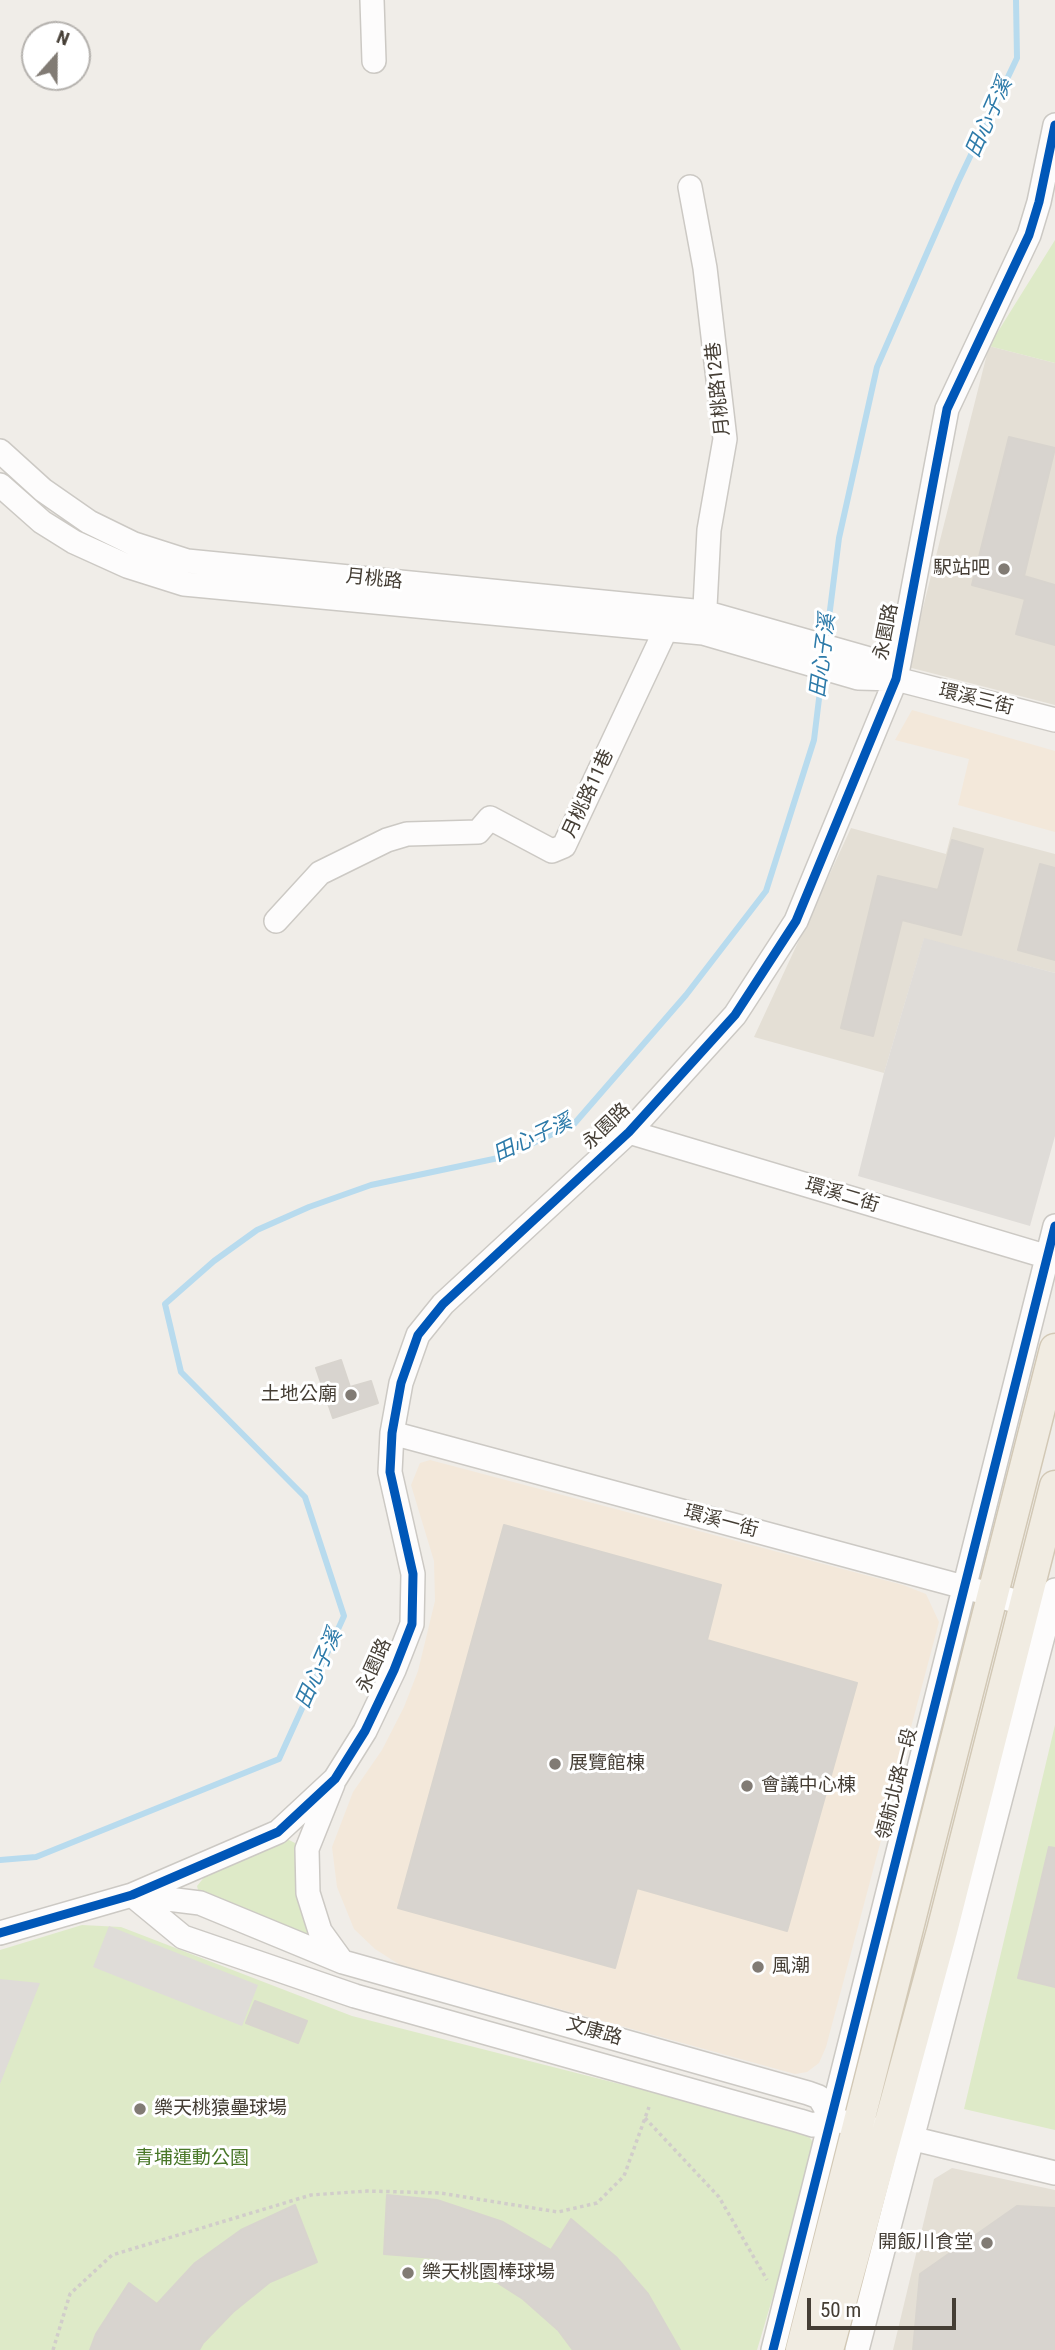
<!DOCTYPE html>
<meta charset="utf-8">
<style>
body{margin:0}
#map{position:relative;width:1055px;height:2350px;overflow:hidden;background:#f0ede8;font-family:"Roboto Condensed",sans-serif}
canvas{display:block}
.north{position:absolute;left:21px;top:21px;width:70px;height:70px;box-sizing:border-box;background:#fff;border:2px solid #b5b2ae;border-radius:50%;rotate:21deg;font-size:19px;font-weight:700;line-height:28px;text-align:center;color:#453e35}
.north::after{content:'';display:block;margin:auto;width:24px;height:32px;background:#817b74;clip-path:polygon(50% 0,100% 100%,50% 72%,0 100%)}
.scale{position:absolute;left:807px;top:2298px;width:149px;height:32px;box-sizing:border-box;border:4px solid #453e35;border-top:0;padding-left:9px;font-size:21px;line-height:24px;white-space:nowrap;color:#453e35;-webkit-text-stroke:5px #fff;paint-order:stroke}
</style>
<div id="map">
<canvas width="1055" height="2350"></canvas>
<div class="north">N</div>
<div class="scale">50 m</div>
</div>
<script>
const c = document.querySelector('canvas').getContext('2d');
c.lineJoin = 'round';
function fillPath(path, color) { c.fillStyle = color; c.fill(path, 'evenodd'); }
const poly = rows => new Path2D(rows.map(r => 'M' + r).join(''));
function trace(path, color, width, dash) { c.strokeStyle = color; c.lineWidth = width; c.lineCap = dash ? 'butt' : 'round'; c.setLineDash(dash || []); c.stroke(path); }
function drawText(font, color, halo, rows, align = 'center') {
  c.font = font + ' "Roboto Condensed","Noto Sans TC",sans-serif'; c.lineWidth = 6; c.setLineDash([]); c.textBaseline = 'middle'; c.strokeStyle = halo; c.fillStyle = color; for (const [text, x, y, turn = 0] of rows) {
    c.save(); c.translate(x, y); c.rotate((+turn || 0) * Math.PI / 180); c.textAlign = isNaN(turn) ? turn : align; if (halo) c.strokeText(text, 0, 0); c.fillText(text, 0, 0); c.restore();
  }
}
fillPath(poly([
 [989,346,1055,363,1055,705,908,667],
 [953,827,1055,854,1055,973,924,939,884,1073,754,1037,851,828,946,854],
 [952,2168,1055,2190,1055,2350,893,2350,934,2179]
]), '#e4dfd5');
fillPath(poly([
 [912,710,1055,751,1055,832,958,805,969,759,895,740],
 [430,1460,903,1585,926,1594,939,1622,826,2047,819,2063,807,2072,795,2074,400,1965,375,1949,354,1929,337,1887,332,1847,353,1792,382,1750,404,1707,418,1671,435,1601,434,1561,411,1485,420,1463]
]), '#f3e8da');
fillPath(poly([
 [1055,240,1055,363,989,346],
 [1055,1725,1055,2130,964,2109],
 [285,1838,295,1843,300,1857,310,1935,299,1942,201,1902,197,1886,206,1875],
 [82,1925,121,1927,352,2016,805,2131,817,2148,757,2350,0,2350,0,1950]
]), '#deeac8');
fillPath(poly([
 [924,938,1055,973,1055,1136,1030,1226,858,1176,884,1073],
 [109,1926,258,1985,242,2026,93,1967],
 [0,1979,40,1983,0,2084]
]), '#dfdcd8');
trace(poly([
 [826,642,839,538,877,367,958,182,1017,58,1016,0],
 [0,1860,36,1857,279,1759,344,1616,305,1497,181,1372,165,1304,214,1261,257,1230,309,1207,371,1185,503,1157,574,1124,686,995,766,891,814,740,822,674]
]), '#b8dbee', 6);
const building = poly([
 [1009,437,1055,448,1024,576,1055,585,1055,645,1016,634,1025,599,972,585,1009,437],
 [952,840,983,849,961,935,902,920,873,1036,841,1028,878,876,938,890,952,840],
 [1040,864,1055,868,1055,960,1018,950,1040,864],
 [341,1360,350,1387,371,1381,378,1403,333,1418,316,1368,341,1360],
 [504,1525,721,1585,707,1640,857,1683,787,1931,637,1888,615,1968,398,1908,504,1525],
 [1049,1847,1055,1848,1055,1987,1018,1978,1049,1847],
 [255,2001,307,2021,298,2043,246,2023,255,2001],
 [387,2195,437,2200,503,2222,551,2250,571,2219,616,2257,648,2294,680,2350,573,2350,558,2330,523,2299,487,2276,434,2258,384,2254,387,2195],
 [295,2205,317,2262,270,2282,233,2312,203,2343,199,2350,90,2350,96,2334,129,2283,157,2304,195,2263,241,2230,295,2205],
 [1017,2206,1055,2208,1055,2350,913,2350,920,2274,1017,2206]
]);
fillPath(building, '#d8d4cf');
trace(building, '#d8d4ce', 2);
const minor = poly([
 [372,0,374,61],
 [690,187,705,268,725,439,709,530,704,626],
 [0,451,43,490,89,522,134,544,187,561,704,612,866,658,896,679],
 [0,485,42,522,74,542,127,566,184,584,703,633,858,678,896,679,1055,720],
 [276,921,320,873,387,840,407,834,478,832,490,818,552,851,564,846,666,629],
 [629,1132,1055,1259],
 [392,1433,1038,1607],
 [333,1784,307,1849,308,1893,320,1931,341,1960],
 [132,1895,183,1937,355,1996,800,2121,813,2125,832,2119,1055,2173],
 [135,1895,200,1903,343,1962,808,2093,819,2097,832,2119],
 [0,1933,132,1895,278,1832,335,1779,365,1731,394,1670,412,1624,413,1574,390,1472,392,1433,401,1383,418,1335,443,1304,629,1132,735,1015,796,921,896,679,947,409,1029,235,1039,202,1055,125],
 [773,2350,1055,1226],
 [857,2350,1055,1590]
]);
const major = poly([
 [801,2350,1055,1349],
 [828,2350,942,1931,1055,1486]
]);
trace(minor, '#ccc9c4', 26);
trace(major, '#d2c8b5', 33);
trace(poly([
 [645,2118,719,2197,767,2280],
 [53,2350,70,2294,112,2255,311,2195,367,2191,440,2193,558,2212,597,2203,624,2176,649,2107]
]), '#d1cdca', 3.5, [3.5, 3.5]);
trace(minor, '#fdfcfc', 23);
trace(major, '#f1ece2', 30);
trace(poly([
 [0,1933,132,1895,278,1832,335,1779,365,1731,394,1670,412,1624,413,1574,390,1472,392,1433,401,1383,418,1335,443,1304,629,1132,735,1015,796,921,896,679,947,409,1029,235,1039,202,1055,125],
 [773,2350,1055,1226]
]), '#0057b8', 9);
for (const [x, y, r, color] of [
 [1004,569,7,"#817b74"],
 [351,1395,7,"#817b74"],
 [555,1764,7,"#817b74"],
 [747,1786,7,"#817b74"],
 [758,1967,7,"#817b74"],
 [140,2109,7,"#817b74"],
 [987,2243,7,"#817b74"],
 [408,2273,7,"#817b74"]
]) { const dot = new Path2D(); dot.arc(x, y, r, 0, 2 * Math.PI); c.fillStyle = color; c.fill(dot); trace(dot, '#fff', 2.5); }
drawText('19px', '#453e35', '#fff', [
 ["月桃路12巷",719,389,-96],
 ["月桃路",374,580,6],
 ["永園路",887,632,-79],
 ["環溪三街",976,700,14],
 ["月桃路11巷",589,794,-65],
 ["永園路",607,1127,-44],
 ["環溪二街",842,1196,17],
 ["環溪一街",721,1522,15],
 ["永園路",375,1666,-66],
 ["領航北路一段",898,1784,-76],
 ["文康路",594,2032,16]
]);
drawText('19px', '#453e35', '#fff', [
 ["駅站吧",990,569,"right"],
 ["土地公廟",337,1395,"right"],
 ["展覽館棟",569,1764],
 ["會議中心棟",761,1786],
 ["風潮",772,1967],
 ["樂天桃猿壘球場",154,2109],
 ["開飯川食堂",973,2243,"right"],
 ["樂天桃園棒球場",422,2273]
], 'left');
drawText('19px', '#497728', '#fff', [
 ["青埔運動公園",192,2159]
]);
drawText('italic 21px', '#2c7aa9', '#fff', [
 ["田心子溪",990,118,-66],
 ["田心子溪",824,656,-83],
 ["田心子溪",533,1139,-25],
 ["田心子溪",320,1669,-66]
]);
</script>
